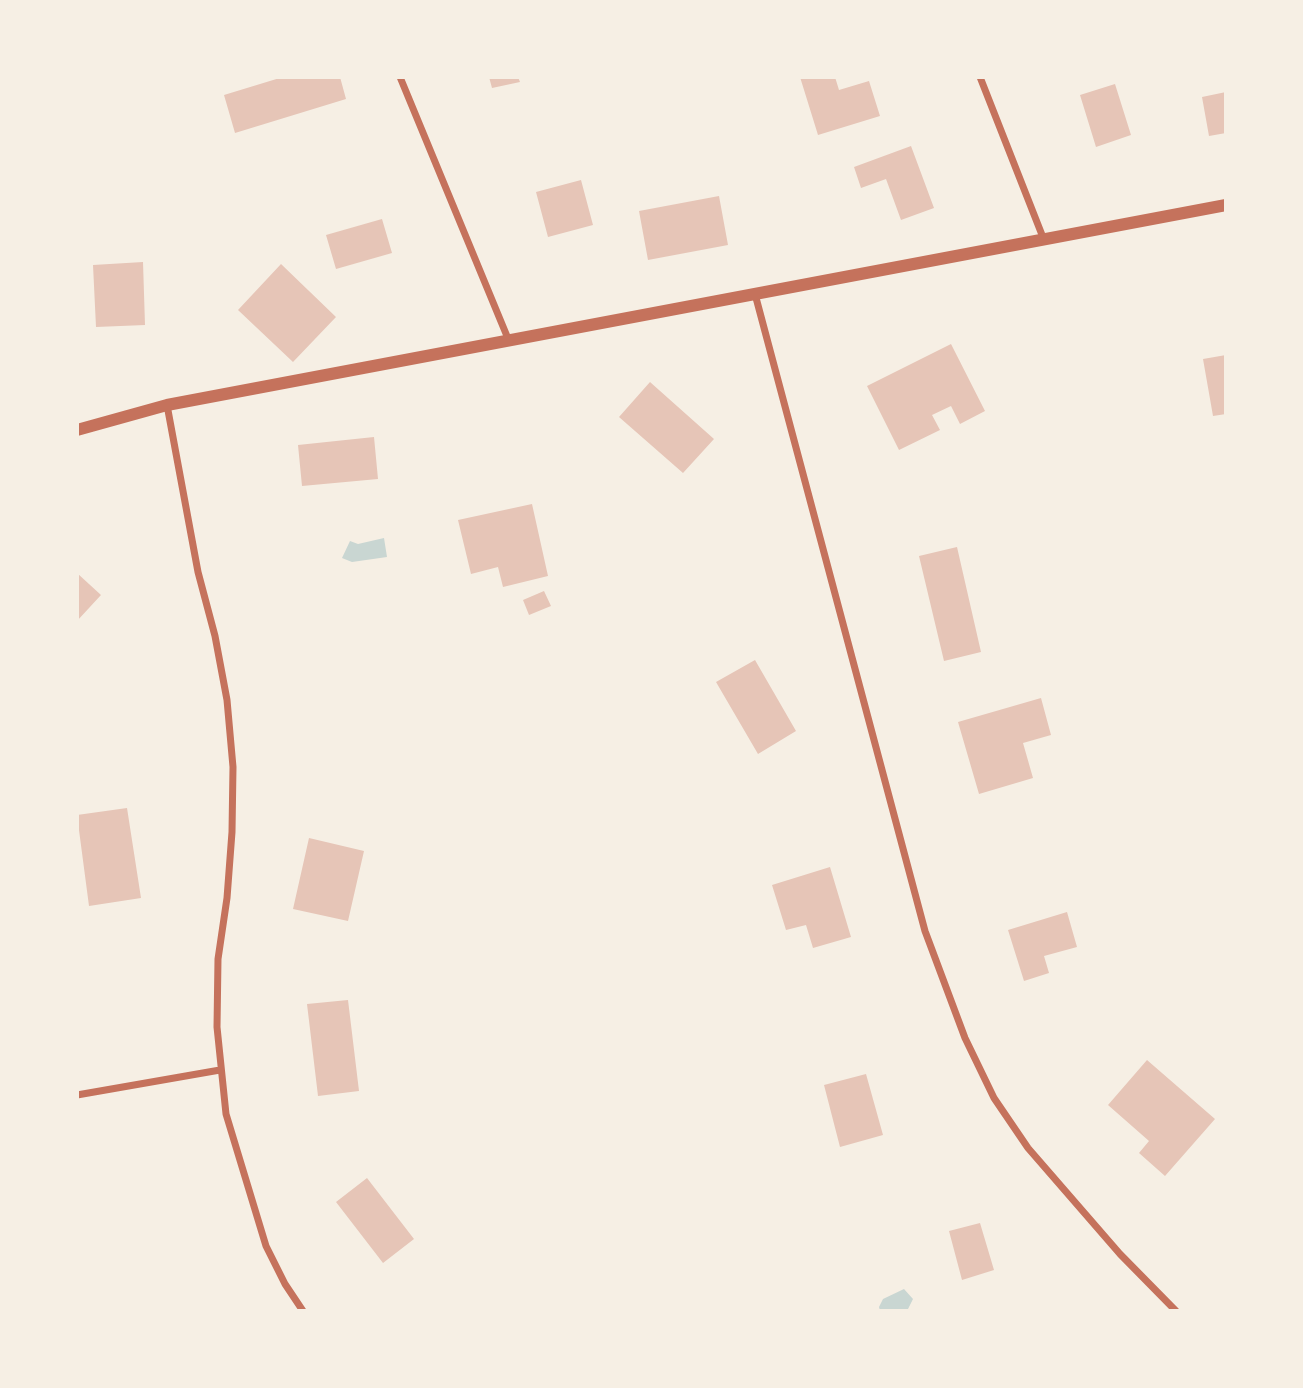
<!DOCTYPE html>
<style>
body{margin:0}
#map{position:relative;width:1303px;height:1388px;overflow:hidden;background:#f6efe4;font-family:Merriweather,serif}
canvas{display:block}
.frame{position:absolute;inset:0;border:79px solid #f6efe4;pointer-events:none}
</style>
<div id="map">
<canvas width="1303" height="1388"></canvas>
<div class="frame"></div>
</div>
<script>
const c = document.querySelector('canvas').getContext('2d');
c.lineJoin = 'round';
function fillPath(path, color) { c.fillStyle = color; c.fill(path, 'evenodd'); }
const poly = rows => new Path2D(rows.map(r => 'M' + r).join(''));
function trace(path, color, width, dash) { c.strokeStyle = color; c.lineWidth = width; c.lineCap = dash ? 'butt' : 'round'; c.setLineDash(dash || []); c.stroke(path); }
fillPath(poly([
 [384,538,387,557,352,562,342,558,350,541,358,544],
 [904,1289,913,1299,908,1309,906,1311,880,1311,879,1307,883,1299]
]), '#c9d6d2');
fillPath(poly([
 [283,77,340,77,346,99,235,133,224,95],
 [489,77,518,77,520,82,492,88],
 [800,77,835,77,839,90,869,81,880,116,818,135],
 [1115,84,1131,135,1096,147,1080,95],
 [1226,92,1226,133,1209,136,1202,97],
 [911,146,934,208,901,220,886,179,861,188,854,167],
 [581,180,593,225,548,237,536,192],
 [719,196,728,245,648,260,639,211],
 [382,219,392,253,336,269,326,235],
 [143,262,145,325,96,327,93,265],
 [281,264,336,317,293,362,238,310],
 [951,344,985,411,960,424,951,406,932,415,940,430,899,450,867,386],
 [1226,355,1226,414,1213,416,1203,359],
 [650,382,714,439,683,473,619,417],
 [374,437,378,479,302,486,298,445],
 [532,504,548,576,503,587,498,567,471,574,458,520],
 [957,547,981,652,944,661,919,556],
 [77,573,101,595,77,621],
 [544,591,551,606,529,615,523,600],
 [755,660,796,731,758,754,716,682],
 [1041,698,1051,735,1023,743,1033,778,979,794,958,722],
 [127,808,141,898,89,906,77,815],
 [309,838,364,851,348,921,293,909],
 [830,867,851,937,813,948,806,925,786,930,772,885],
 [1067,912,1077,947,1044,956,1049,973,1024,981,1008,930],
 [348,1000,359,1091,318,1096,307,1004],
 [1147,1060,1215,1119,1165,1176,1139,1153,1149,1141,1108,1105],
 [866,1074,883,1135,840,1147,824,1085],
 [367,1178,414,1239,383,1263,336,1202],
 [980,1223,994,1270,962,1280,949,1231]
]), '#e6c5b7');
trace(poly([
 [400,77,509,341],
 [980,77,1044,240],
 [755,294,925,931,965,1038,994,1098,1028,1148,1120,1254,1176,1311],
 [167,405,198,572,215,636,227,700,233,767,232,832,227,898,218,959,217,1027,226,1114,266,1246,285,1284,303,1311],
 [77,1095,220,1070]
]), '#c5725c', 7);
trace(poly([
 [77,430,167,405,1226,205]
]), '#c5725c', 12);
</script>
